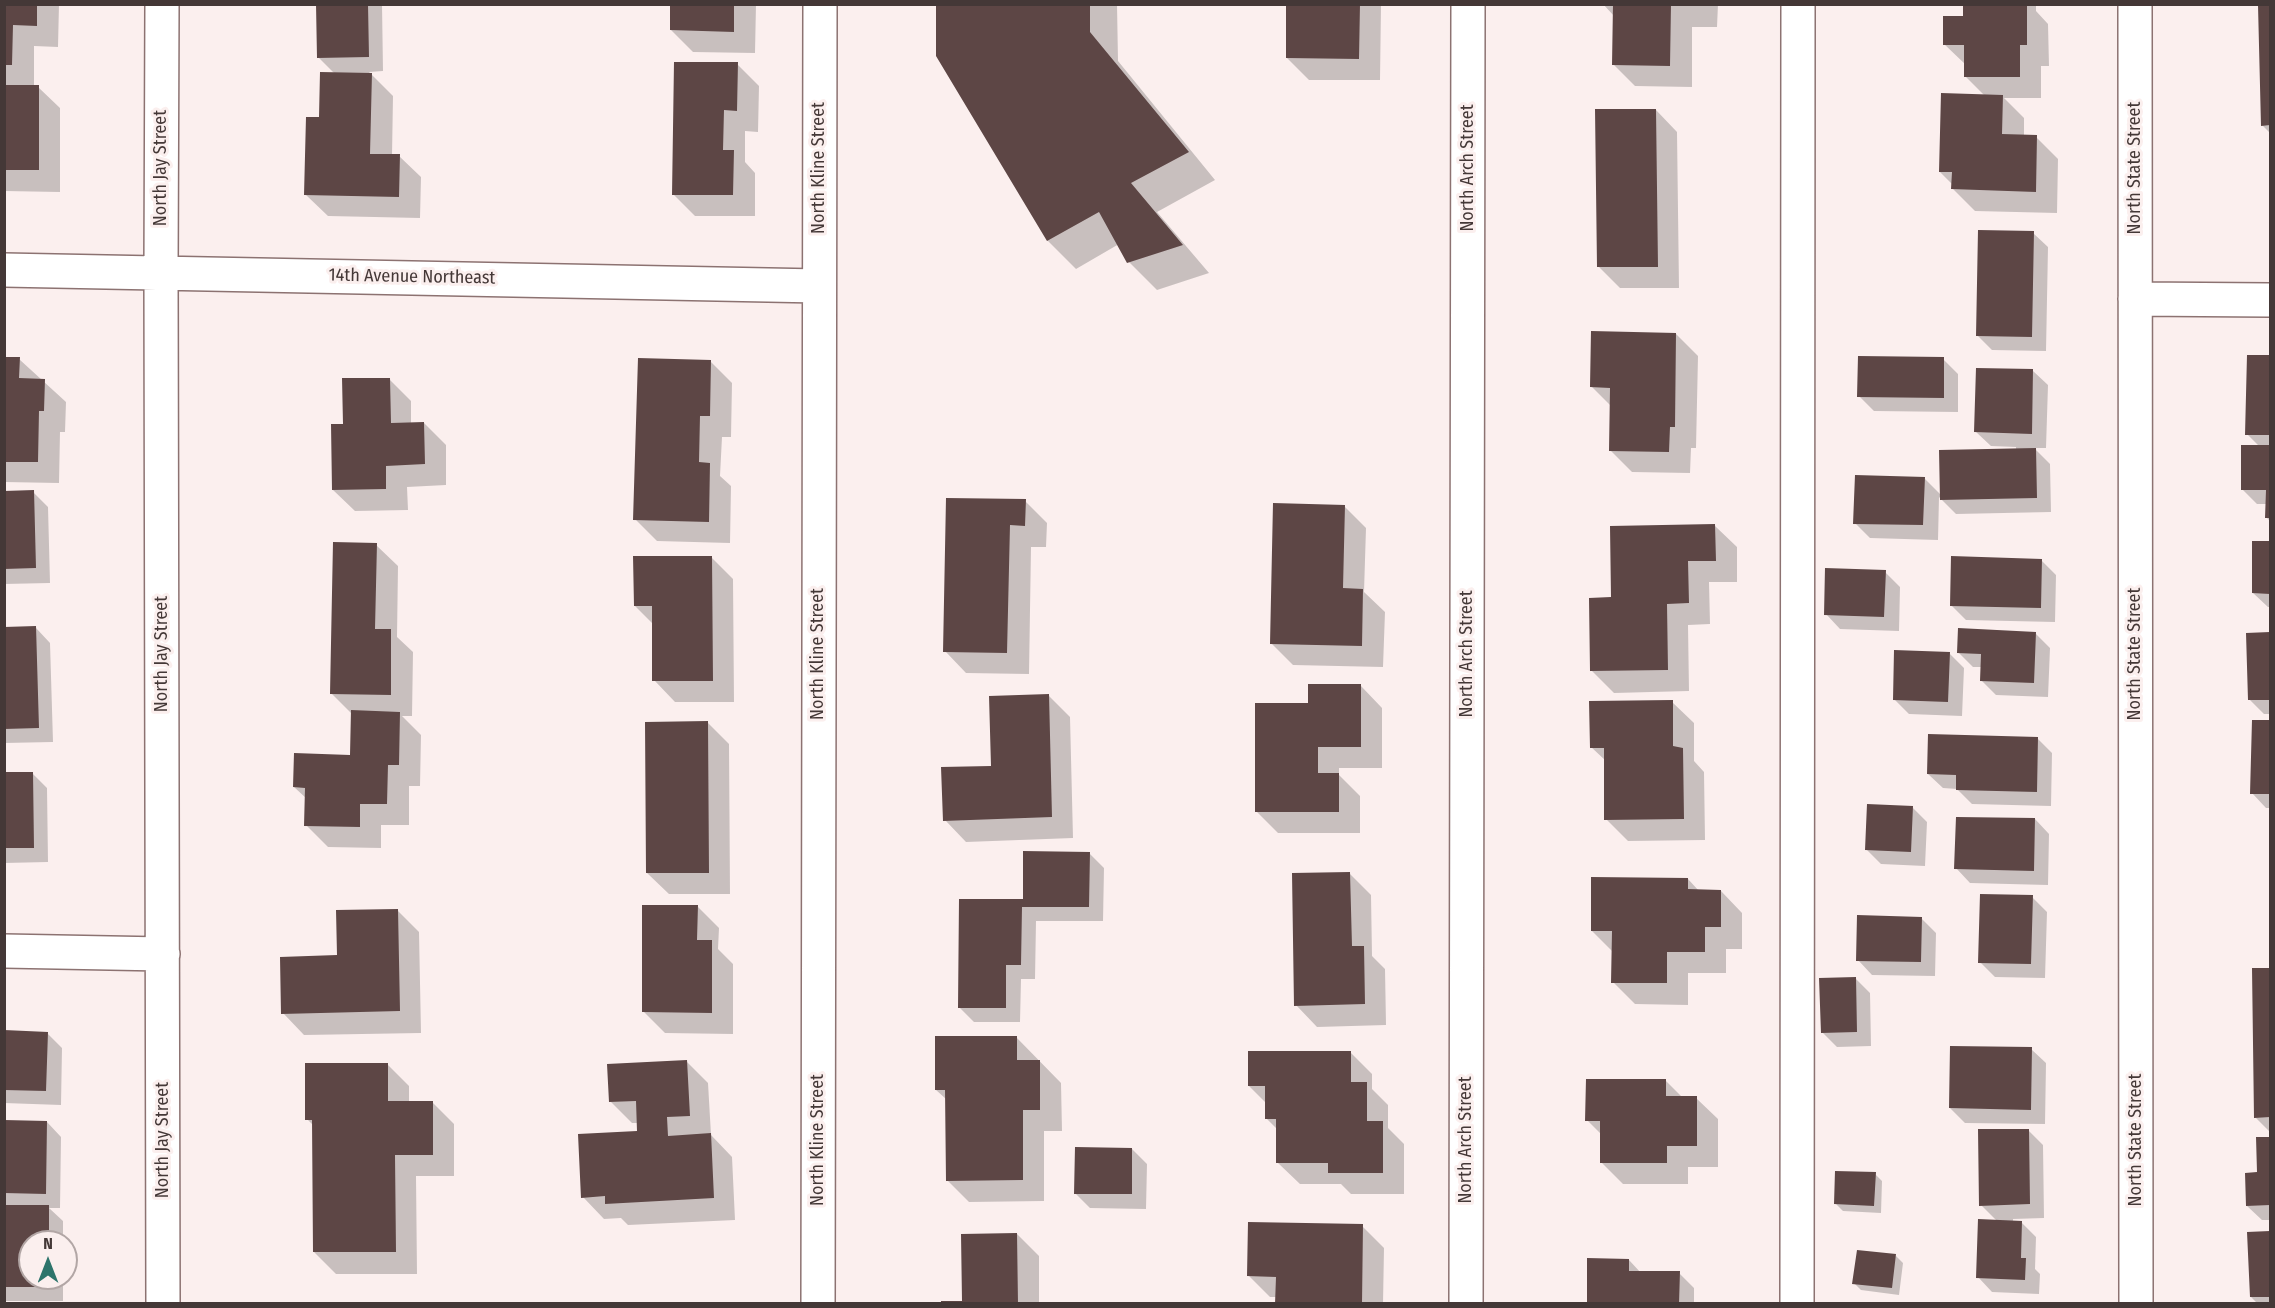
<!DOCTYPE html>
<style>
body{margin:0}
#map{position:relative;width:2275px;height:1308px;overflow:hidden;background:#fbefee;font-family:"Fira Sans Condensed",sans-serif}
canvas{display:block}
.frame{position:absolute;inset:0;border:6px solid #443837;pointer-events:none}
.north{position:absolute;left:18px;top:1230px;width:60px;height:60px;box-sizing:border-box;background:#fbefee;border:2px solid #b2a6a5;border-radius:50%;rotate:0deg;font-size:16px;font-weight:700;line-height:24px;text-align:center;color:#443837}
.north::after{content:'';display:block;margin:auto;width:21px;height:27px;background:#2d746b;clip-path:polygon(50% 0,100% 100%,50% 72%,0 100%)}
</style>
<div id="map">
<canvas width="2275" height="1308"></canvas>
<div class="frame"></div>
<div class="north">N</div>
</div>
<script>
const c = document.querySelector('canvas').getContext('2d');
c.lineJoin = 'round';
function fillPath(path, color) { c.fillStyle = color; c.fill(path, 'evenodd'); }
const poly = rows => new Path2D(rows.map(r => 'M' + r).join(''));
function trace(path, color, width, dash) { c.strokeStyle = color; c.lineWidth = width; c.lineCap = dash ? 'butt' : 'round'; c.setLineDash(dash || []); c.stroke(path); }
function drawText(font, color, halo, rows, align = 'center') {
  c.font = font + ' "Fira Sans Condensed",sans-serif'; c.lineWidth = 6; c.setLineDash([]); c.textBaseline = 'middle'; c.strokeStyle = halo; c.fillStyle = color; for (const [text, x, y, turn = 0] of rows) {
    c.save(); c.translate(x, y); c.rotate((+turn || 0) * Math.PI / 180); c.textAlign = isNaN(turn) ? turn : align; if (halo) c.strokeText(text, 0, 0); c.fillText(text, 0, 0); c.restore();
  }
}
fillPath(poly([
 [4,4,59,4,58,47,34,46,34,87,38,87,60,108,60,192,4,191],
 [318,4,382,4,383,71,369,72,393,96,392,156,399,156,421,177,420,218,328,216,306,195,320,119,335,74,319,58],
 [672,4,756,4,755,53,693,52,671,30],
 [938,4,1117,4,1118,61,1215,180,1157,212,1209,273,1157,290,1129,262,1119,244,1076,269,1048,241,938,55],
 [1288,4,1381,4,1380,80,1309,80,1287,58],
 [1603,4,1718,4,1717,27,1692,27,1692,87,1635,86,1613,64,1614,16],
 [1965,4,2036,4,2036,11,2048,24,2049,66,2041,66,2041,98,2004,98,2024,118,2024,136,2036,137,2058,159,2057,213,1975,211,1953,189,1953,185,1940,172,1985,96,1966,77,1966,65,1944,44,1965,18],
 [2260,6,2270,6,2270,133,2262,125],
 [737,64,759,86,758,132,745,131,745,162,755,173,755,216,695,216,673,194],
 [1656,110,1677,132,1679,288,1620,288,1598,266],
 [2033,233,2048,247,2046,351,1992,350,1977,335],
 [1676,334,1698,356,1696,448,1691,448,1690,473,1632,472,1610,450,1611,406,1592,387],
 [2248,356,2270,357,2270,521,2267,518,2267,504,2257,504,2242,489,2259,446,2247,434],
 [4,358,19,359,66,402,65,432,60,432,59,483,4,482],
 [1943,359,1958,374,1958,412,1874,411,1859,396],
 [711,362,732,383,731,437,722,437,720,476,731,486,730,543,657,541,635,519],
 [2033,371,2048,385,2046,448,2034,448,2050,464,2051,512,1956,514,1939,497,1938,540,1870,538,1855,523,1924,478,1941,495,2016,450,2016,447,1991,446,1976,432],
 [389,379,411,401,411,424,424,423,446,445,446,485,407,487,408,510,355,511,333,490,344,425],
 [33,492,48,507,50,583,4,584,4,493],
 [947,500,1025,501,1047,523,1046,547,1031,547,1029,674,966,673,945,651],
 [1344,506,1366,528,1364,592,1385,612,1383,667,1293,665,1271,643],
 [1715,526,1737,547,1737,582,1709,582,1710,624,1688,625,1689,691,1614,693,1592,671,1613,599],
 [2254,543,2270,543,2270,607,2268,607,2253,593],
 [376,545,398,566,397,637,413,652,412,716,402,716,421,735,420,786,409,786,409,825,381,825,381,848,328,847,306,825,307,799,294,787,352,756,353,715,332,694],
 [712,558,733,579,734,702,675,702,654,680,653,624,635,606],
 [2041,560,2056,575,2055,622,1966,620,1951,605],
 [1885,572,1900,587,1899,631,1840,629,1826,614],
 [36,628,50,643,53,742,4,743,4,629],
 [2036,634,2050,648,2048,697,1996,695,1981,680,1982,667,1973,667,1958,652],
 [2247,634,2270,634,2270,714,2264,714,2249,699],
 [1949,653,1964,668,1962,716,1909,714,1894,699],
 [1361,686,1382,708,1382,768,1339,768,1339,775,1360,796,1360,833,1278,833,1256,811,1309,704],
 [1048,695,1070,717,1073,838,966,842,945,820,992,767],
 [1672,702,1694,723,1694,761,1704,772,1705,840,1628,841,1606,819,1606,761,1591,747],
 [2253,721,2270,721,2270,808,2266,808,2252,793],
 [707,722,729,744,730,894,669,894,647,873],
 [2037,738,2052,753,2051,806,1972,804,1957,789,1943,788,1928,774],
 [32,773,47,788,48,862,4,863,4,774],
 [1912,807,1927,822,1925,866,1881,864,1866,849],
 [2035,819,2049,834,2048,885,1970,883,1956,868],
 [1089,853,1104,868,1103,921,1036,921,1035,979,1021,979,1020,1022,974,1022,959,1007,1024,901],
 [1350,874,1371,895,1372,956,1385,969,1386,1025,1317,1027,1296,1005],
 [1688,879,1699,891,1721,891,1742,913,1742,949,1726,949,1726,973,1688,973,1688,1005,1635,1004,1613,982,1613,952,1592,931],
 [2032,897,2047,912,2045,978,1995,977,1980,962],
 [697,906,719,928,718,949,733,964,733,1034,665,1033,643,1011],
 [397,910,419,932,421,1033,304,1035,283,1013,339,957],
 [1921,918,1936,933,1935,976,1872,975,1858,960],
 [2254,970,2270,970,2270,1132,2255,1117],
 [1855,978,1870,993,1871,1046,1837,1047,1822,1032],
 [4,1032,47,1033,62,1048,61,1105,4,1103],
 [1016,1037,1061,1083,1062,1131,1044,1131,1044,1201,969,1202,947,1180,946,1099,936,1090],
 [2031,1049,2046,1063,2045,1124,1965,1123,1950,1108],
 [1350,1052,1372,1074,1372,1089,1388,1105,1388,1128,1404,1144,1404,1194,1351,1194,1341,1184,1300,1184,1278,1163,1278,1130,1266,1118,1266,1103,1249,1086],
 [686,1061,708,1083,711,1135,732,1157,735,1220,628,1225,621,1218,604,1219,583,1197,639,1133,638,1123,632,1123,610,1101],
 [387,1064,409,1086,409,1102,432,1102,454,1124,454,1176,416,1176,417,1274,336,1274,314,1252,314,1126,307,1119],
 [1666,1081,1683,1098,1696,1098,1718,1119,1718,1167,1688,1167,1688,1184,1623,1184,1601,1162,1602,1135,1587,1120],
 [4,1122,47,1122,61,1137,60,1208,49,1208,63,1221,63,1242,30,1242,30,1278,63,1278,63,1301,4,1301],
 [2028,1130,2043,1145,2044,1218,2013,1219,2013,1222,2021,1222,2036,1237,2035,1269,2040,1274,2039,1294,1992,1292,1978,1277,1997,1221,1981,1205],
 [2270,1138,2270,1220,2262,1220,2247,1206,2259,1174,2258,1139],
 [1132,1149,1147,1164,1146,1209,1090,1208,1075,1193],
 [1875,1174,1882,1181,1881,1213,1843,1211,1836,1204],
 [1362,1226,1384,1248,1383,1304,1277,1304,1277,1297,1270,1297,1248,1275],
 [2270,1233,2270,1304,2258,1304,2251,1297,2249,1234],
 [1017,1234,1039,1256,1039,1304,942,1304,964,1302],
 [1896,1256,1903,1263,1899,1295,1861,1290,1854,1283],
 [1629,1260,1641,1273,1679,1273,1694,1288,1694,1304,1588,1304]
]), '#0003');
fillPath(poly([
 [4,4,37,4,37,26,13,25,12,65,4,65],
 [316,4,368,4,369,57,317,58],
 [670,4,734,4,734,32,670,30],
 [936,4,1090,4,1090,32,1189,152,1131,183,1183,245,1127,263,1099,212,1047,241,936,56],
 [1286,4,1360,4,1359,59,1286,58],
 [1613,4,1671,4,1670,66,1612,65],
 [1963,4,2027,4,2027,45,2020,45,2020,77,1964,77,1964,45,1943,45,1943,16,1963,16],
 [2258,5,2270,5,2270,125,2261,126],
 [674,62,738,62,737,111,724,110,723,150,734,150,733,195,672,195],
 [320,72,372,73,370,154,400,154,399,197,304,195,306,117,319,117],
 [4,85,39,85,39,170,4,170],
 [1941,93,2003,95,2002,134,2037,135,2036,192,1951,189,1952,172,1939,172],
 [1595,109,1656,109,1658,267,1597,267],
 [1978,230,2034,231,2032,337,1976,336],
 [1591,331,1676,333,1675,427,1670,427,1669,452,1609,451,1610,388,1590,387],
 [2247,355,2270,355,2270,435,2245,435],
 [1858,356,1944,357,1944,398,1857,397],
 [4,357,20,357,19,378,45,379,44,411,39,411,38,462,4,462],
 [638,358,711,360,710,416,700,416,699,462,710,463,709,522,633,520],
 [1976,368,2033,369,2032,434,1974,432],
 [342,378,390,378,391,423,424,422,425,464,386,466,386,489,332,490,331,424,343,424],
 [2241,445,2270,445,2270,518,2265,518,2266,490,2241,490],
 [2036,448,2037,498,1940,500,1939,450],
 [1855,475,1925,477,1923,525,1853,524],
 [34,490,36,568,4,569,4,491],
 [946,498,1026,499,1025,526,1010,525,1007,653,943,652],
 [1273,503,1345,505,1343,588,1363,589,1362,646,1270,644],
 [1715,524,1716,561,1688,561,1689,603,1667,604,1668,670,1590,671,1589,598,1611,597,1610,526],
 [2252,541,2270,541,2270,594,2252,593],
 [333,542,377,543,375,629,391,629,391,695,330,694],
 [633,556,712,556,713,681,652,681,652,606,634,606],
 [1951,556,2042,559,2041,608,1950,606],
 [1825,568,1886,570,1884,617,1824,615],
 [36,626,39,728,4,729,4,627],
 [1958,628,2036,632,2034,683,1980,681,1981,654,1957,653],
 [2270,632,2270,700,2248,700,2246,633],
 [1894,650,1950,652,1948,702,1893,700],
 [1308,684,1361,684,1361,747,1318,747,1318,773,1339,773,1339,812,1255,812,1255,703,1308,703],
 [1049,694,1052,817,943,821,941,767,991,766,989,696],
 [1673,700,1673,746,1683,748,1684,819,1604,820,1604,748,1590,748,1589,701],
 [351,710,400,712,399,765,388,765,387,804,360,804,360,827,304,826,305,788,293,787,294,753,350,755],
 [2252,720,2270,720,2270,794,2250,794],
 [708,721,709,873,646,873,645,722],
 [1928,734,2038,737,2037,792,1956,790,1956,775,1927,774],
 [4,772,33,772,34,848,4,848],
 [1867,804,1913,806,1911,852,1865,850],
 [1956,817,2035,818,2034,871,1954,869],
 [1023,851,1090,852,1089,907,1022,907,1021,965,1006,965,1006,1008,958,1008,959,899,1023,899],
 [1350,872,1352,946,1364,946,1365,1004,1294,1006,1292,873],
 [1591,877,1688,878,1688,889,1721,890,1721,927,1705,927,1705,952,1667,952,1667,983,1611,983,1612,931,1591,931],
 [1980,894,2033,895,2031,964,1978,963],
 [642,905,698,905,697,940,712,940,712,1013,642,1012],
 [398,909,400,1011,281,1014,280,957,337,955,336,910],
 [1857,915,1922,917,1921,962,1856,961],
 [2252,968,2270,968,2270,1117,2254,1118],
 [1856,977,1857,1032,1821,1033,1819,978],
 [4,1030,48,1032,46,1091,4,1090],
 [935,1036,1017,1036,1017,1060,1040,1060,1040,1110,1023,1110,1023,1180,946,1181,945,1090,935,1090],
 [1950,1046,2032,1047,2031,1110,1949,1108],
 [1248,1051,1351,1051,1351,1082,1367,1082,1367,1121,1383,1121,1383,1173,1328,1173,1328,1163,1276,1163,1276,1119,1265,1119,1265,1086,1248,1086],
 [687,1060,690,1116,667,1117,668,1136,711,1133,714,1198,605,1204,605,1196,581,1198,578,1134,637,1131,636,1101,609,1102,607,1064],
 [305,1063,388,1063,388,1101,433,1101,433,1155,395,1155,396,1252,313,1252,312,1120,305,1120],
 [1586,1079,1666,1079,1666,1096,1697,1096,1697,1146,1667,1146,1667,1163,1600,1163,1600,1121,1585,1121],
 [4,1120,47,1121,46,1194,4,1193],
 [1978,1129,2029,1129,2030,1204,1979,1206],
 [2256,1137,2270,1137,2270,1205,2246,1206,2245,1173,2257,1172],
 [1075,1147,1132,1148,1132,1194,1074,1194],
 [1835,1171,1876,1172,1874,1206,1834,1204],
 [4,1205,49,1205,49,1242,30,1242,30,1278,49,1278,49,1287,4,1287],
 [1978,1219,2022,1221,2021,1258,2026,1258,2025,1280,1976,1278],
 [1248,1222,1363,1224,1362,1304,1275,1304,1276,1277,1247,1276],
 [2270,1231,2270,1297,2250,1297,2247,1232],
 [1017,1233,1018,1304,941,1304,941,1301,962,1301,961,1234],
 [1857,1250,1896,1254,1892,1288,1852,1284],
 [1587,1258,1629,1259,1629,1271,1680,1271,1679,1304,1587,1304]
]), '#5d4645');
const minor = poly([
 [162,4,161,271,163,1304],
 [2135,4,2136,1304],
 [4,270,819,286],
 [2135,299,2270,300],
 [4,951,163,954],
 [818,1304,820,4],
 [1466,1304,1468,4],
 [1797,1304,1798,4]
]);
trace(minor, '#8c7271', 36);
trace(minor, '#fff', 33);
drawText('18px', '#443837', '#fbefee', [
 ["North Jay Street",161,168,-90],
 ["North Kline Street",819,168,-90],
 ["North Arch Street",1468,168,-90],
 ["North State Street",2135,168,-90],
 ["14th Avenue Northeast",412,277,1],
 ["North Jay Street",162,654,-90],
 ["North Kline Street",818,654,-90],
 ["North Arch Street",1467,654,-90],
 ["North State Street",2135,654,-90],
 ["North Jay Street",163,1140,-90],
 ["North Kline Street",818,1140,-90],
 ["North Arch Street",1466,1140,-90],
 ["North State Street",2136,1140,-90]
]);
</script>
